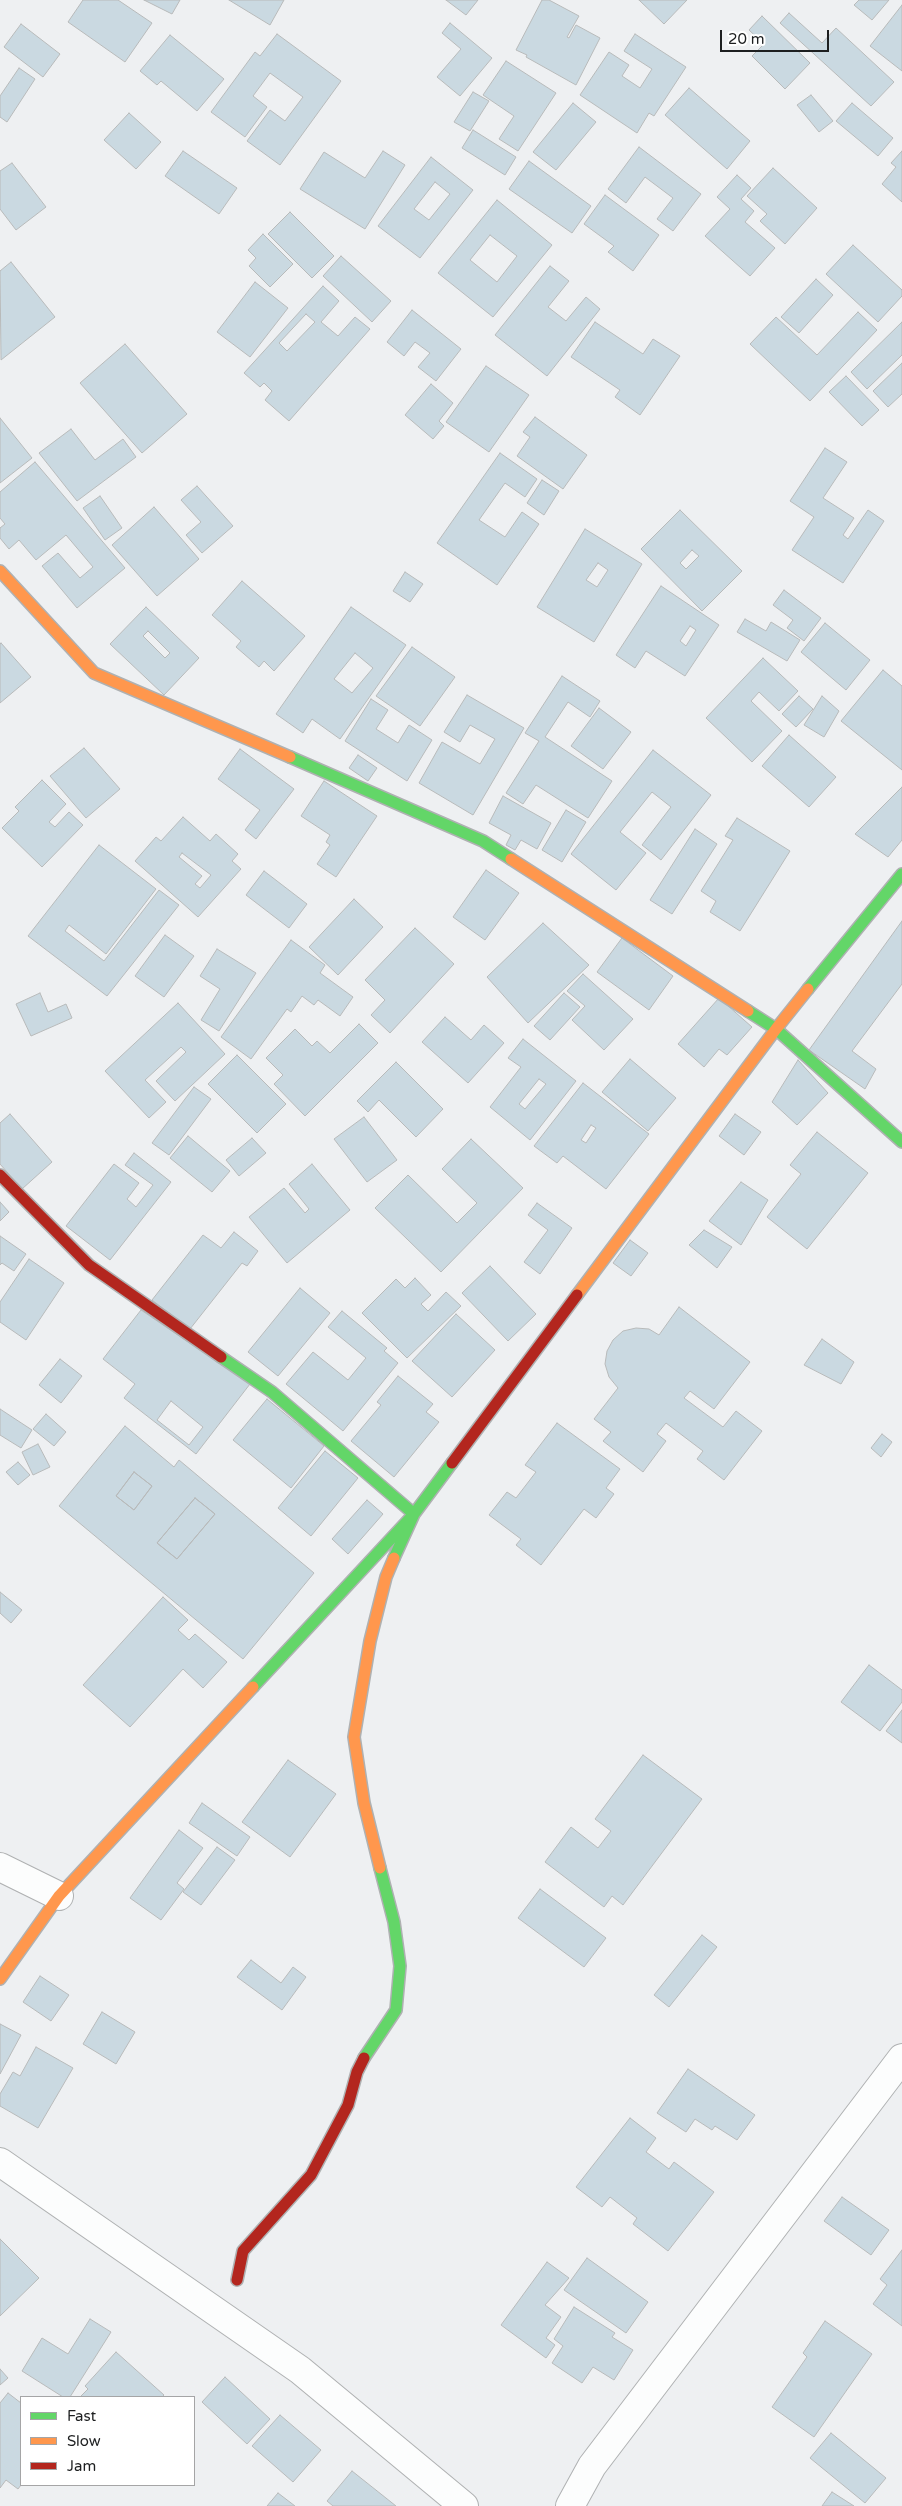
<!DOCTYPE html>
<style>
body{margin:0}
#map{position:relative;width:902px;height:2506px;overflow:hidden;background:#eef0f2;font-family:"Varela Round",sans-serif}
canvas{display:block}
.legend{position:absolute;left:20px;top:2396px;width:175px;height:90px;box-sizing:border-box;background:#fff;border:1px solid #a5a5a6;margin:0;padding:6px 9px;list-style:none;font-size:15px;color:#1d1f20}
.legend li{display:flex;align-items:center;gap:10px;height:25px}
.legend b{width:25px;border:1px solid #a5a5a6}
.scale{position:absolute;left:720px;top:30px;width:109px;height:22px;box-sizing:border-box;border:2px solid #1d1f20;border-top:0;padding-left:6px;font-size:15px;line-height:18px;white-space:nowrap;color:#1d1f20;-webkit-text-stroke:4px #fff;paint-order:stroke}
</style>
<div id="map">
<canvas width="902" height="2506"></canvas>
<ul class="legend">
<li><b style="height:6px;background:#63d668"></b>Fast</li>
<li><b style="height:6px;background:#ff974d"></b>Slow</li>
<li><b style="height:6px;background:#b3261e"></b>Jam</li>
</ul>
<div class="scale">20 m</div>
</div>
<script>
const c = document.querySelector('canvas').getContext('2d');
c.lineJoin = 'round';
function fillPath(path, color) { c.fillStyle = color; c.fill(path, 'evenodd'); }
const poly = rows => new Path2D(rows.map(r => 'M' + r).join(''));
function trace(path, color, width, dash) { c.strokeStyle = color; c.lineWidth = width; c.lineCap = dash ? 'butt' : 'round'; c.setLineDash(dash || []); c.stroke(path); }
const building = poly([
 [83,0,118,0,152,23,125,62,68,22,83,0],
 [144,0,180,0,172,14,144,0],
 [229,0,284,0,270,25,229,0],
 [446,0,478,0,466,15,446,0],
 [542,0,549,0,579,16,567,37,569,38,576,25,600,38,576,85,526,57,527,55,516,50,542,0],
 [639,0,687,0,664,24,639,0],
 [859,0,889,0,872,20,854,5,859,0],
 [902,5,902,71,870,46,902,5],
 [789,13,822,43,836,28,894,82,871,106,780,23,789,13],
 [762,16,810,63,785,89,752,56,764,44,749,30,762,16],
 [450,23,492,58,460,96,437,77,461,49,442,33,450,23],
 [21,24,60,54,43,77,4,47,21,24],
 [277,34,341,81,280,165,247,141,270,110,285,121,303,97,270,73,253,96,267,107,245,137,211,112,255,52,260,56,277,34],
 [635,34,686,67,654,116,649,113,637,133,580,95,609,52,629,65,622,76,640,88,652,69,624,51,635,34],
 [170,35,224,79,197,111,161,81,157,85,140,71,170,35],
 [506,61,556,93,518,151,499,139,514,116,483,95,506,61],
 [19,68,35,79,7,122,0,117,0,96,19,68],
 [689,88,750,141,727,169,665,115,689,88],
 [473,92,489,101,470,131,454,122,473,92],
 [811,95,833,121,819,132,797,105,811,95],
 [573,103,596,122,556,170,533,152,573,103],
 [852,103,893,138,878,156,836,121,852,103],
 [129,113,161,142,136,169,104,140,129,113],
 [473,130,516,157,505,175,462,148,473,130],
 [639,147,701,194,673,231,657,219,673,198,645,177,626,203,608,189,639,147],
 [183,151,237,188,219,214,165,176,183,151],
 [383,151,405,165,365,229,300,189,324,152,365,178,383,151],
 [902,151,902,202,882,184,896,167,891,163,902,151],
 [431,157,473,190,420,258,378,226,431,157],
 [435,182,450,194,429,220,414,209,435,182],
 [529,161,591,206,572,233,509,189,529,161],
 [12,163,46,207,16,230,0,209,0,171,12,163],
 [773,168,817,208,785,244,760,221,767,214,747,196,773,168],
 [737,175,751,188,741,199,754,211,745,222,775,248,750,276,705,236,730,209,717,197,737,175],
 [605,195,659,235,633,271,608,252,614,246,584,224,605,195],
 [497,200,552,245,493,317,438,273,497,200],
 [490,235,517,256,497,282,470,260,490,235],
 [290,212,334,256,312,278,268,234,290,212],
 [263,234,293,264,270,287,249,266,256,258,248,250,263,234],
 [853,245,902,290,902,296,878,322,826,274,853,245],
 [341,256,391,301,372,322,323,276,341,256],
 [11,262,55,317,1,360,0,271,11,262],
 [550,266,569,281,548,307,566,321,586,297,600,309,547,376,495,335,550,266],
 [816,279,833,295,799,333,781,317,816,279],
 [255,282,288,308,250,357,217,332,255,282],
 [323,286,339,301,321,322,338,336,355,317,370,329,289,421,265,400,272,391,264,383,260,387,244,373,323,286],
 [306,314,315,322,287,351,279,343,306,314],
 [412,310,461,349,436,381,418,367,430,353,415,342,404,356,387,342,412,310],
 [858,312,877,330,810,401,750,344,776,317,817,355,858,312],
 [595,322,643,354,653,339,680,356,640,415,615,397,620,390,571,357,595,322],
 [902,322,902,355,867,389,851,372,902,322],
 [125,344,187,414,142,453,80,383,125,344],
 [902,363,902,394,888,407,873,391,902,363],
 [486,366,529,395,489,452,446,422,486,366],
 [846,376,879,410,862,426,829,392,846,376],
 [431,384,453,403,439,421,444,426,433,439,405,415,431,384],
 [535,417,587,455,563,489,517,456,530,437,523,432,535,417],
 [0,418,32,458,0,483,0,418],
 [71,429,95,460,123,439,136,457,77,501,39,453,71,429],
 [825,448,847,462,823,498,854,518,843,535,848,539,868,510,884,521,843,583,792,550,814,517,790,501,825,448],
 [500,453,537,479,525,497,505,483,479,520,505,537,522,512,539,524,497,585,437,543,500,453],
 [35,462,125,568,77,608,42,566,58,553,80,578,93,567,66,535,36,560,19,540,9,549,0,538,0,528,5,524,0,518,0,492,35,462],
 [542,480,559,491,544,515,527,503,542,480],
 [197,486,233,526,202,553,186,535,201,522,181,500,197,486],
 [100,496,122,528,105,540,83,508,100,496],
 [154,507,199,559,157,596,112,545,154,507],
 [680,510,742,571,702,611,641,549,680,510],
 [692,550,699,556,686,569,680,563,692,550],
 [585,529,642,564,594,642,537,607,585,529],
 [598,563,608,570,597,587,586,580,598,563],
 [405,572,423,584,410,602,393,591,405,572],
 [242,581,305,636,274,671,264,661,259,667,236,647,241,641,212,615,242,581],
 [661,586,719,625,685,676,646,651,635,668,616,655,661,586],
 [690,626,696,630,686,646,680,641,690,626],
 [784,590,821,618,804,641,787,628,793,620,773,605,784,590],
 [146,607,199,658,164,695,110,644,146,607],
 [148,631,170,653,165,658,143,636,148,631],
 [351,607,406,645,340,739,312,719,303,733,276,714,351,607],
 [355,653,373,668,352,693,334,679,355,653],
 [745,619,766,631,771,622,800,640,787,661,737,632,745,619],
 [825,623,870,660,846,690,801,652,825,623],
 [1,643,31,677,0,703,0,644,1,643],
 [412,647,455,677,420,726,376,696,412,647],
 [763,658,798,691,779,711,759,692,751,701,782,731,752,762,706,718,763,658],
 [883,670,902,686,902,770,841,721,883,670],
 [562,676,600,701,590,717,568,702,545,737,612,781,588,818,536,785,523,804,506,793,539,741,525,733,562,676],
 [467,695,524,728,473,815,419,783,442,742,480,764,495,739,470,725,460,742,444,732,467,695],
 [799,696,813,709,796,727,782,714,799,696],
 [822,696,839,711,824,737,804,725,822,696],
 [371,699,388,710,376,729,398,743,409,725,432,740,407,781,345,741,371,699],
 [599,708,631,732,603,769,571,746,599,708],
 [789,735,836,777,809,807,762,766,789,735],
 [84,748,120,789,86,818,50,776,84,748],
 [240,749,294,789,256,839,245,830,260,810,218,779,240,749],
 [653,750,711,795,661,860,642,845,671,807,652,792,620,832,646,853,616,890,571,854,653,750],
 [358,755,377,768,368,781,349,768,358,755],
 [42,780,66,804,49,822,55,827,69,812,83,825,42,867,2,828,19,811,15,807,42,780],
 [324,781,377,816,336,877,317,864,330,845,326,842,330,835,301,816,324,781],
 [902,787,902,840,888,857,855,834,902,787],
 [503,796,551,823,537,849,521,840,515,850,506,845,511,835,489,823,503,796],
 [566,810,586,822,562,862,542,850,566,810],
 [183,817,210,841,216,834,238,854,232,861,241,869,198,917,135,861,156,837,161,841,183,817],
 [182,853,211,875,200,888,195,884,202,876,179,857,182,853],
 [737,818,790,851,740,931,710,912,716,901,701,891,733,840,725,836,737,818],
 [695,829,717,844,672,914,650,900,695,829],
 [99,845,156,889,106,954,69,925,65,931,104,961,159,890,179,905,107,996,28,936,99,845],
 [486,870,519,893,485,940,453,917,486,870],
 [264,871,307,904,289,928,246,895,264,871],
 [354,899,383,927,338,975,309,947,354,899],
 [902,921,902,984,852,1051,876,1069,865,1089,809,1050,902,921],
 [543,923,589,965,528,1023,487,977,543,923],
 [415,928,454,964,390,1033,371,1015,385,1000,365,980,415,928],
 [165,935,194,956,164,997,135,976,165,935],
 [622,938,673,976,649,1010,597,972,622,938],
 [291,940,325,965,320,973,353,997,340,1016,318,1000,314,1005,302,996,291,1012,287,1009,251,1059,221,1037,291,940],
 [217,949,256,973,219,1031,201,1020,220,989,200,976,217,949],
 [583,974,633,1019,604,1050,572,1020,585,1006,567,991,583,974],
 [40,993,48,1012,66,1004,72,1018,31,1036,16,1004,40,993],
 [564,993,580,1007,550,1040,534,1026,564,993],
 [719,998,752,1027,727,1055,719,1049,704,1067,678,1044,719,998],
 [178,1003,225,1054,175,1101,156,1081,186,1052,181,1047,145,1080,166,1102,149,1118,105,1071,178,1003],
 [445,1017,471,1040,484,1025,504,1043,468,1083,422,1042,445,1017],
 [359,1024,378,1043,305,1116,274,1084,283,1075,266,1058,295,1029,312,1046,317,1041,330,1053,359,1024],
 [523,1039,576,1081,530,1140,490,1107,521,1067,508,1058,523,1039],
 [539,1079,546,1084,525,1109,519,1104,539,1079],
 [237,1055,286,1104,257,1133,208,1084,237,1055],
 [630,1059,676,1098,648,1131,602,1092,630,1059],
 [798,1060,828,1093,797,1125,772,1102,798,1060],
 [396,1062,443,1109,416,1137,379,1100,368,1112,357,1101,396,1062],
 [583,1083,649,1134,606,1189,563,1156,557,1163,534,1146,583,1083],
 [591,1125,596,1128,586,1143,581,1140,591,1125],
 [194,1087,211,1099,169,1155,152,1143,194,1087],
 [10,1114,52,1162,22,1189,0,1164,0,1123,10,1114],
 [735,1114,761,1132,744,1155,719,1136,735,1114],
 [364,1117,397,1160,367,1182,334,1139,364,1117],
 [817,1132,868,1173,807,1249,767,1217,801,1174,790,1165,817,1132],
 [188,1136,230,1171,212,1192,170,1158,188,1136],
 [252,1138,266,1153,239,1176,226,1160,252,1138],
 [471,1139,523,1188,441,1272,375,1208,408,1175,457,1223,477,1203,442,1169,471,1139],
 [134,1153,171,1182,110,1260,66,1226,114,1164,139,1183,127,1199,136,1207,153,1185,125,1165,134,1153],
 [312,1164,350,1210,287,1263,249,1217,284,1188,305,1213,309,1209,289,1184,312,1164],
 [741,1182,768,1200,741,1245,709,1221,741,1182],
 [0,1202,9,1212,0,1221,0,1202],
 [537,1203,572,1228,540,1274,524,1262,548,1230,528,1215,537,1203],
 [704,1230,732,1247,717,1268,689,1245,704,1230],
 [234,1232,258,1251,247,1266,242,1263,190,1329,152,1300,203,1235,221,1248,234,1232],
 [0,1236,26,1254,14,1271,2,1263,0,1265,0,1236],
 [630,1240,648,1253,631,1276,613,1263,630,1240],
 [29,1259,64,1283,26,1340,0,1322,0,1302,29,1259],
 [490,1266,536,1314,508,1341,462,1293,490,1266],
 [415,1278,431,1295,421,1304,428,1311,446,1292,461,1306,407,1358,362,1313,396,1279,405,1288,415,1278],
 [300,1288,330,1313,278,1376,248,1352,300,1288],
 [679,1307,750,1362,714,1409,690,1391,684,1398,723,1427,736,1411,762,1431,724,1480,697,1459,703,1451,666,1423,657,1434,666,1441,643,1472,603,1441,611,1432,594,1419,618,1388,609,1377,605,1364,607,1351,613,1340,623,1331,636,1328,649,1329,659,1335,679,1307],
 [141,1310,250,1384,196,1454,124,1398,135,1384,103,1359,141,1310],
 [171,1401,203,1427,189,1445,157,1420,171,1401],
 [342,1311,387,1348,384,1351,398,1363,343,1431,286,1384,313,1352,348,1380,366,1358,328,1327,342,1311],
 [456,1314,495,1350,452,1397,412,1361,456,1314],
 [822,1339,854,1362,841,1384,804,1365,822,1339],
 [60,1359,82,1376,61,1403,39,1385,60,1359],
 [398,1376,433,1404,426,1412,439,1422,394,1477,351,1441,381,1405,377,1402,398,1376],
 [267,1399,324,1446,291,1488,233,1440,267,1399],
 [0,1409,32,1430,21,1448,0,1435,0,1409],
 [46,1414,66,1432,54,1446,33,1429,46,1414],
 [557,1423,620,1469,606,1488,614,1494,596,1518,584,1509,541,1565,516,1545,521,1539,489,1515,507,1492,516,1498,536,1472,525,1465,557,1423],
 [125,1426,174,1467,179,1460,314,1573,243,1659,59,1506,125,1426],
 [134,1472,152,1486,134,1510,116,1496,134,1472],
 [195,1498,215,1514,177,1559,157,1543,195,1498],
 [882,1434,892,1442,881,1457,871,1448,882,1434],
 [38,1444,50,1467,33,1475,22,1452,38,1444],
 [325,1451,358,1478,311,1536,278,1508,325,1451],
 [18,1462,30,1475,18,1485,6,1472,18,1462],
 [134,1472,152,1486,134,1510,116,1496,134,1472],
 [195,1498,215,1514,177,1559,157,1543,195,1498],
 [367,1500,383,1514,348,1554,332,1539,367,1500],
 [0,1592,22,1610,11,1623,0,1613,0,1592],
 [163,1597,188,1620,178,1630,189,1640,195,1634,227,1662,203,1688,183,1669,130,1727,83,1685,163,1597],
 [869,1665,902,1690,902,1702,880,1731,841,1702,869,1665],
 [902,1710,902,1743,886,1731,902,1710],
 [643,1755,702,1799,623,1905,612,1896,604,1907,545,1862,571,1827,598,1848,611,1831,595,1819,643,1755],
 [288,1760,336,1794,290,1857,242,1822,288,1760],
 [202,1803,250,1837,237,1856,189,1823,202,1803],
 [179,1830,203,1848,177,1883,184,1889,161,1920,130,1898,179,1830],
 [217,1847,235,1860,201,1905,183,1892,217,1847],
 [540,1889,606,1938,584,1967,518,1918,540,1889],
 [702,1935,717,1947,669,2007,654,1995,702,1935],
 [251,1960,281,1983,293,1967,306,1977,282,2010,237,1977,251,1960],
 [40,1976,69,1995,51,2021,23,2002,40,1976],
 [102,2012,135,2032,116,2064,83,2044,102,2012],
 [0,2024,21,2035,0,2074,0,2024],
 [36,2047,73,2068,38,2128,0,2106,0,2094,13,2072,20,2076,36,2047],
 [688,2069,755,2115,737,2140,715,2126,712,2130,695,2119,686,2132,657,2113,688,2069],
 [630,2118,656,2138,646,2152,669,2169,674,2162,714,2192,668,2251,633,2224,637,2218,610,2197,602,2207,576,2187,630,2118],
 [842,2197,889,2230,871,2255,824,2221,842,2197],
 [0,2239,39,2278,0,2316,0,2239],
 [902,2250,902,2326,873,2304,887,2285,880,2279,902,2250],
 [587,2258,648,2302,626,2333,564,2290,587,2258],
 [547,2262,569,2278,545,2305,561,2317,546,2338,555,2345,546,2358,501,2325,547,2262],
 [574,2307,615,2333,612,2337,633,2350,614,2380,593,2367,582,2383,552,2363,563,2346,554,2339,574,2307],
 [90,2319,111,2332,70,2397,63,2397,22,2371,42,2338,68,2354,90,2319],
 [825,2321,872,2354,814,2437,772,2407,807,2357,803,2353,825,2321],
 [116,2352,164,2395,162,2397,80,2397,88,2389,85,2386,116,2352],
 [0,2369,8,2378,0,2385,0,2369],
 [225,2377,270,2419,247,2444,202,2402,225,2377],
 [8,2393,21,2403,21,2485,18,2489,6,2480,0,2488,0,2403,8,2393],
 [280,2415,321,2450,293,2482,252,2446,280,2415],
 [831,2433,886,2478,865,2503,810,2458,831,2433],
 [352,2471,396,2506,333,2506,327,2501,352,2471],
 [832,2492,854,2506,822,2506,832,2492],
 [278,2493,295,2506,267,2506,278,2493]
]);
fillPath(building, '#cad9e1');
trace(building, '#b8baba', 1);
const street = poly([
 [0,1867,59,1896],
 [0,2162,300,2370,464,2506],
 [570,2506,592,2466,902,2058]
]);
const fast = poly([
 [290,757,483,841,511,859],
 [808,989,902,874],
 [748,1011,776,1029,902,1142],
 [221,1357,272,1392,414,1514,394,1558],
 [253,1687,414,1514,452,1463],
 [364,2058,396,2010,400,1966,394,1922,380,1868]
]);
const slow = poly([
 [0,571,94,673,290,757],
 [511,859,748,1011],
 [577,1295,776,1029,808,989],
 [380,1868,364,1803,354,1737,370,1641,386,1577,394,1558],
 [0,1979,59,1896,253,1687]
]);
const jam = poly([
 [0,1175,89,1265,221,1357],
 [452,1463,577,1295],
 [237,2280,243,2251,311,2175,348,2105,357,2072,364,2058]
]);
trace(street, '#afb1b2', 30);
trace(fast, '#afb1b2', 14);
trace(slow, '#afb1b2', 14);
trace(jam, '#afb1b2', 14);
trace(street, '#fcfdfd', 28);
trace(fast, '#63d668', 11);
trace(slow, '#ff974d', 11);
trace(jam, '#b3261e', 11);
</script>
